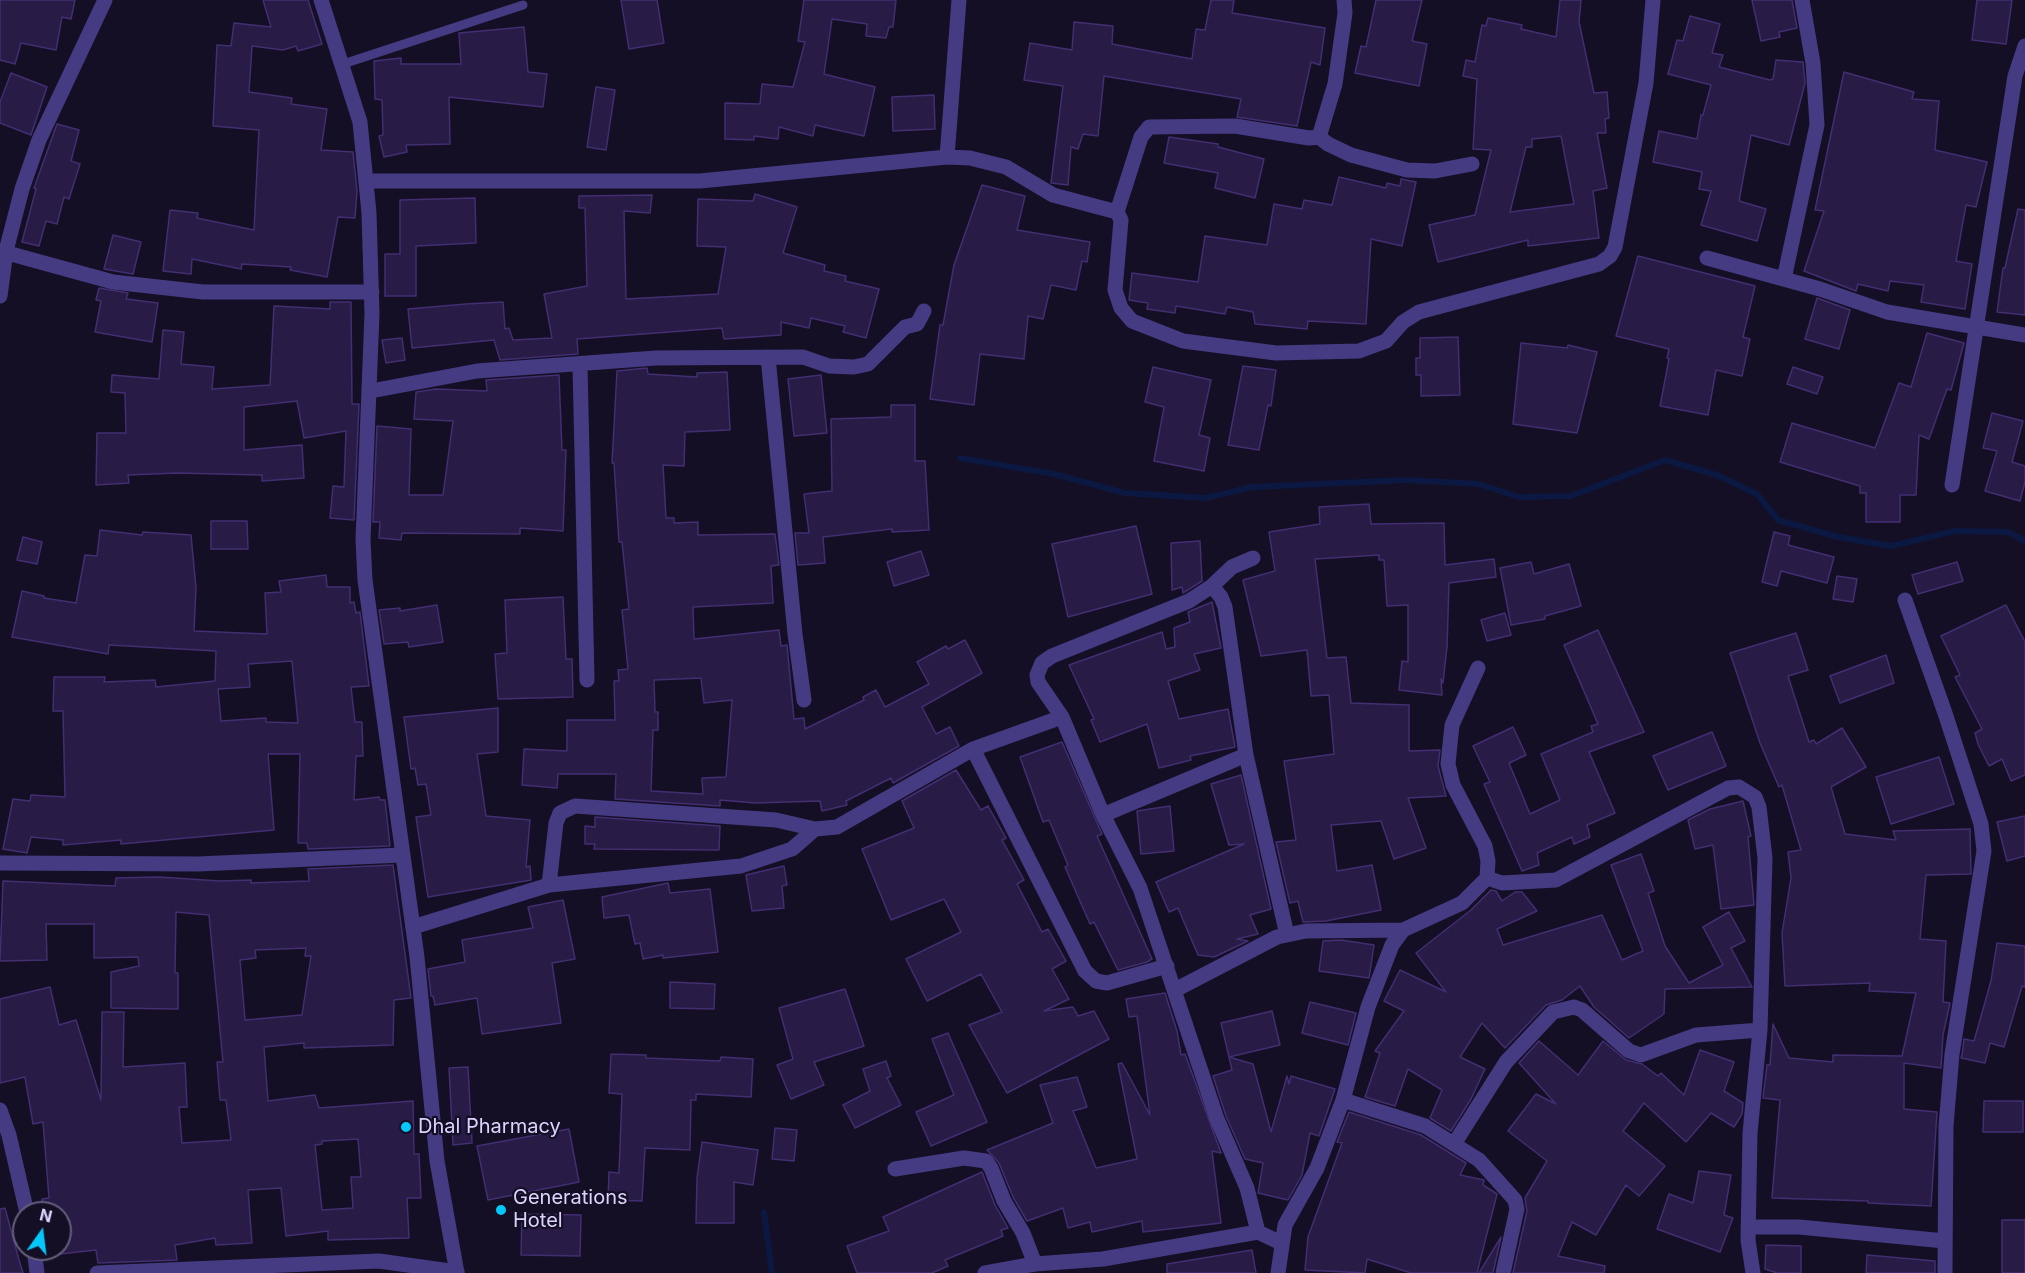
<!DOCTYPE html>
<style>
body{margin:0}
#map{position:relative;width:2025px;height:1273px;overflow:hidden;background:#150f25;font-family:Inter,sans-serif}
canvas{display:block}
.north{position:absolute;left:12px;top:1201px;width:60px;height:60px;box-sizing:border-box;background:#150f25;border:2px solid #655e7c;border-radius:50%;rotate:14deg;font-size:16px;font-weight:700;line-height:24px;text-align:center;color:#ddd4fe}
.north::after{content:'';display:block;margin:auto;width:21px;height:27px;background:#04c8fa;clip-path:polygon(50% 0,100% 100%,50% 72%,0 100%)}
</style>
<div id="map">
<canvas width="2025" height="1273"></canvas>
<div class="north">N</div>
</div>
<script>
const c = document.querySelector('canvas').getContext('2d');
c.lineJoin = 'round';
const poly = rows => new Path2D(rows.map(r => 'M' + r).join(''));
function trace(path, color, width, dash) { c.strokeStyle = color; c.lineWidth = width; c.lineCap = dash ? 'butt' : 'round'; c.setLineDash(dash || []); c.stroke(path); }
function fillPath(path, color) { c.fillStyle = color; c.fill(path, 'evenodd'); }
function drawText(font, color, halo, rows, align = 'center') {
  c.font = font + ' Inter,sans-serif'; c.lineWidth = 4.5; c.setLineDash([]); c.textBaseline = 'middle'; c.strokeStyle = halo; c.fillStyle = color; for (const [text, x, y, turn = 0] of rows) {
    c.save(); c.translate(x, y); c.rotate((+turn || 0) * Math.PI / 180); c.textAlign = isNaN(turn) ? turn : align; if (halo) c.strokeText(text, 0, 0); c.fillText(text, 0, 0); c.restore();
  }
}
trace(poly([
 [960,458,1054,474,1125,493,1206,498,1252,487,1407,480,1479,484,1519,497,1571,496,1665,460,1717,475,1757,494,1778,520,1838,537,1891,546,1955,531,2008,532,2025,541],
 [764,1212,772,1273]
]), '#0b1942', 6);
const building = poly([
 [0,0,75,0,71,19,62,17,56,50,21,43,15,64,0,60,0,0],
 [263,0,308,0,322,44,298,51,296,46,283,50,252,46,249,92,292,98,291,104,327,109,321,150,353,152,357,191,355,218,338,217,327,277,290,270,291,267,242,264,241,269,192,259,191,274,163,271,170,210,198,213,197,218,254,230,259,130,213,126,217,45,231,46,234,23,271,27,263,0],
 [621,0,657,0,664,43,629,49,621,0],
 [804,0,896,0,893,27,889,27,886,38,866,36,867,24,832,19,824,74,875,87,864,136,815,125,813,136,779,127,778,139,754,136,754,140,725,139,725,103,760,104,762,84,793,87,805,42,798,41,804,0],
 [1211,0,1234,0,1232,13,1325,28,1320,65,1311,62,1297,126,1237,117,1241,99,1104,76,1098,136,1083,134,1078,149,1071,147,1068,185,1051,183,1063,86,1024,80,1030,43,1072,50,1074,22,1113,26,1112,44,1192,59,1196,29,1205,30,1211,0],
 [1376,0,1422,0,1412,41,1427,44,1419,86,1355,73,1361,46,1366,47,1376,0],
 [1560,0,1581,0,1579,22,1594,93,1607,92,1609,118,1605,119,1606,133,1597,133,1607,188,1593,191,1599,238,1528,246,1528,240,1438,262,1429,225,1475,215,1491,150,1473,149,1477,79,1463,76,1466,60,1475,62,1482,25,1486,26,1488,18,1522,25,1521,29,1556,37,1560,0],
 [1561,136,1574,204,1510,212,1526,147,1532,147,1532,139,1561,136],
 [1752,0,1792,0,1797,28,1779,32,1780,37,1761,41,1752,0],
 [1977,0,2012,0,2006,44,1972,40,1977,0],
 [1690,16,1720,24,1712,53,1723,55,1719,67,1770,80,1773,79,1776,60,1803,62,1805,83,1789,145,1751,135,1739,201,1766,209,1757,241,1701,225,1711,191,1699,189,1702,172,1653,162,1659,131,1697,139,1701,115,1703,115,1711,85,1668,74,1677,40,1683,41,1690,16],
 [524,27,528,72,547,74,543,107,449,97,450,144,406,145,407,152,384,157,379,136,383,135,382,100,375,99,374,61,401,58,401,64,461,64,459,33,524,27],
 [1844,72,1914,92,1912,99,1939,101,1935,150,1987,162,1976,207,1966,205,1956,261,1972,264,1965,309,1921,302,1924,285,1890,281,1888,291,1858,284,1856,291,1804,271,1824,211,1815,210,1844,72],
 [11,73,47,87,31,135,0,123,0,102,11,73],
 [596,87,615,90,606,150,587,147,596,87],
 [934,95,935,129,893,131,892,97,934,95],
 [57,124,79,130,71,161,80,164,69,199,64,197,57,224,46,221,39,246,22,242,36,189,34,188,57,124],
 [1169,137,1218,144,1218,147,1264,159,1255,198,1215,188,1218,173,1164,163,1169,137],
 [1339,177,1386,188,1387,183,1400,186,1401,179,1416,182,1402,246,1371,239,1366,324,1308,321,1307,329,1255,324,1253,312,1227,307,1225,314,1176,306,1175,313,1147,309,1148,303,1129,300,1132,273,1198,282,1205,236,1267,245,1274,204,1302,209,1304,200,1332,205,1339,177],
 [982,185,1025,196,1017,230,1090,242,1087,262,1082,261,1076,290,1051,285,1043,319,1028,316,1024,359,980,354,974,405,930,399,940,325,943,325,954,265,982,185],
 [755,194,797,207,783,253,825,265,824,271,846,276,845,281,879,289,866,338,843,332,845,326,811,318,809,328,781,322,781,335,724,339,722,328,577,339,578,354,500,360,494,340,412,348,408,309,466,304,503,302,505,329,509,328,513,340,552,338,544,294,587,286,585,208,579,208,579,196,652,195,650,213,624,211,626,299,718,294,726,247,697,246,698,199,753,201,755,194],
 [475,198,476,243,416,246,416,296,385,296,385,254,400,254,400,200,475,198],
 [2018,209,2025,210,2025,315,1997,312,2003,268,2005,268,2018,209],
 [113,235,141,242,133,274,104,269,113,235],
 [1638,256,1755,286,1743,337,1750,339,1742,376,1716,370,1708,415,1660,406,1669,359,1667,358,1669,349,1616,336,1638,256],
 [99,288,128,293,126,299,158,303,152,342,95,332,101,301,96,300,99,288],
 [1817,298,1850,310,1839,349,1805,339,1817,298],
 [330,302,351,302,352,404,359,404,354,520,330,518,333,486,344,487,346,431,304,438,297,401,244,407,244,450,302,445,304,478,262,481,262,475,177,473,128,475,129,483,96,485,97,433,126,433,125,393,111,392,112,375,159,379,163,330,184,332,181,364,214,367,212,389,270,385,274,306,330,309,330,302],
 [1927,333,1964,343,1951,390,1947,389,1929,439,1919,435,1916,495,1900,495,1900,522,1866,522,1866,493,1860,493,1860,486,1780,462,1792,423,1875,448,1899,383,1911,387,1927,333],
 [1458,337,1460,395,1421,396,1421,375,1416,375,1416,358,1420,358,1420,338,1458,337],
 [402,338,405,360,386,363,382,340,402,338],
 [1521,343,1567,348,1568,345,1597,352,1577,433,1513,424,1521,343],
 [1243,366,1276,370,1271,406,1268,405,1259,450,1228,445,1243,366],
 [1153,367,1211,380,1199,435,1210,438,1204,471,1154,461,1164,407,1145,402,1153,367],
 [1793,367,1823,377,1817,394,1787,384,1793,367],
 [647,368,648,374,697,377,697,373,727,372,730,430,685,432,684,466,663,465,666,518,674,518,674,523,698,522,698,535,775,534,779,565,771,566,773,603,693,607,694,639,779,630,781,646,787,645,794,719,804,718,805,729,864,700,863,697,876,690,885,707,929,684,917,662,946,646,948,649,965,640,982,673,922,707,936,734,950,727,959,746,893,783,891,778,846,801,847,805,822,811,820,801,755,803,720,800,720,806,615,799,616,774,558,774,557,788,522,785,524,749,567,751,567,720,615,720,614,681,619,681,618,670,628,669,622,610,629,609,622,542,619,542,614,463,612,463,617,371,647,368],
 [701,678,704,703,732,700,726,777,702,778,703,794,651,791,653,730,658,730,658,712,655,712,654,680,701,678],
 [559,375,562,450,566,450,563,531,520,528,520,534,402,533,401,540,379,538,380,522,373,522,377,426,411,429,409,495,443,495,453,421,414,419,416,392,436,389,487,391,486,380,559,375],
 [821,375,827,433,794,436,788,379,821,375],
 [891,405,915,405,915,461,925,461,929,530,892,532,892,529,823,537,825,563,798,565,795,533,809,533,804,494,832,491,831,419,891,417,891,405],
 [1992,413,2023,421,2012,462,2025,466,2025,482,2020,501,1985,491,1997,451,1983,448,1992,413],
 [1369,504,1371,524,1444,523,1445,565,1494,559,1496,577,1449,583,1447,647,1443,683,1441,679,1442,695,1399,690,1402,661,1408,662,1408,605,1387,606,1384,560,1379,560,1379,555,1315,559,1327,658,1346,657,1351,703,1409,705,1409,751,1440,750,1438,766,1446,796,1408,798,1426,848,1394,859,1381,821,1331,825,1337,871,1372,865,1381,910,1326,921,1303,922,1298,901,1290,903,1276,842,1296,840,1284,761,1334,754,1329,695,1311,696,1307,650,1261,656,1243,580,1275,571,1269,532,1320,524,1319,507,1369,504],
 [211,521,247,521,248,549,211,549,211,521],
 [1136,526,1152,594,1068,617,1052,544,1136,526],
 [100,530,142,535,143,532,191,535,196,588,194,631,267,634,265,593,281,592,279,581,326,575,327,587,350,587,350,603,354,602,356,613,360,612,369,686,351,687,355,722,362,722,363,756,356,756,354,800,379,797,380,800,385,800,390,846,308,849,307,843,298,843,300,754,268,754,274,830,121,844,121,840,63,845,63,840,31,837,27,853,3,849,13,799,30,801,31,795,65,797,63,711,53,711,54,677,105,677,104,682,155,680,156,687,215,681,216,651,109,645,108,654,12,637,22,591,44,596,44,598,76,603,85,555,97,556,100,530],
 [292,661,298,723,266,722,266,718,221,721,218,689,250,687,248,664,292,661],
 [1774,532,1790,536,1788,545,1834,557,1827,583,1781,571,1777,586,1762,582,1774,532],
 [23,537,42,542,37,564,17,560,23,537],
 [1200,541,1202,581,1183,593,1182,587,1172,590,1171,543,1200,541],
 [921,551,929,575,894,586,887,562,921,551],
 [1531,562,1534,574,1569,564,1581,606,1545,616,1545,619,1511,625,1500,568,1531,562],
 [1957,562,1963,581,1918,594,1912,575,1957,562],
 [1837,576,1857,579,1853,602,1833,599,1837,576],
 [563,597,566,659,572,659,573,697,498,699,495,654,507,653,505,600,563,597],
 [1212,602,1221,648,1194,654,1200,670,1168,681,1179,719,1228,709,1235,747,1190,756,1191,760,1159,768,1147,724,1100,742,1091,720,1094,719,1069,665,1162,632,1166,649,1175,647,1174,628,1190,622,1188,612,1212,602],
 [437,605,443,642,409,647,408,642,384,644,379,610,400,608,400,611,437,605],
 [2006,605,2025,642,2025,775,2011,781,2002,759,1989,766,1978,744,1975,733,1982,729,1955,677,1960,675,1941,636,2006,605],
 [1505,613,1511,635,1487,641,1481,620,1505,613],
 [1598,630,1644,732,1589,752,1615,813,1587,825,1590,837,1574,844,1572,837,1537,853,1539,865,1522,871,1484,784,1490,782,1473,746,1513,727,1526,755,1509,763,1530,814,1560,800,1541,754,1593,732,1591,726,1598,724,1564,645,1598,630],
 [1796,633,1808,670,1788,676,1809,742,1814,740,1816,744,1842,728,1866,767,1831,787,1845,834,1896,840,1893,831,1970,829,1971,874,1926,875,1920,939,1946,941,1943,1002,1950,1003,1943,1035,1941,1068,1904,1063,1904,1109,1937,1112,1931,1206,1868,1203,1868,1201,1772,1198,1780,1100,1763,1098,1767,1065,1770,1065,1773,1024,1789,1058,1833,1062,1833,1055,1902,1056,1916,993,1869,991,1870,983,1785,986,1782,933,1791,878,1788,852,1801,850,1782,785,1779,787,1760,743,1730,653,1796,633],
 [1886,655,1894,683,1840,703,1830,676,1886,655],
 [498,708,498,752,477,754,486,816,530,820,526,867,530,866,531,880,428,897,416,817,431,815,426,784,418,785,415,768,411,769,404,717,498,708],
 [1712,732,1726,766,1668,790,1653,756,1712,732],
 [1062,742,1102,834,1097,836,1152,959,1147,962,1118,970,1094,922,1090,924,1065,867,1068,865,1049,820,1043,822,1020,757,1062,742],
 [1939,757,1954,804,1891,824,1876,777,1939,757],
 [956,770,981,810,988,806,1006,838,1002,840,1024,880,1017,884,1042,932,1048,929,1066,961,1052,969,1069,999,1044,1011,1073,1007,1078,1016,1094,1011,1109,1039,1007,1093,969,1025,1002,1012,981,974,927,1001,906,959,961,932,944,899,891,920,862,849,914,828,902,801,956,770],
 [1241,775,1271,909,1250,915,1258,934,1237,939,1248,941,1214,957,1198,955,1178,908,1169,912,1156,882,1244,844,1229,845,1211,784,1241,775],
 [1743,801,1751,836,1748,837,1754,905,1721,909,1713,845,1695,849,1688,820,1710,809,1743,801],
 [1170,806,1174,851,1141,854,1137,811,1170,806],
 [2025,816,2025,856,2007,861,1997,822,2025,816],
 [595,817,720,826,719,850,594,849,595,844,585,844,585,826,595,827,595,817],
 [1641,854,1654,891,1648,893,1665,946,1689,983,1723,965,1703,927,1729,912,1745,941,1731,948,1752,987,1665,989,1664,1014,1629,1038,1594,1007,1580,986,1562,1000,1546,1005,1505,1048,1482,1023,1460,1057,1485,1069,1471,1099,1451,1131,1430,1118,1442,1090,1408,1069,1395,1106,1365,1097,1380,1053,1375,1051,1404,1011,1384,1001,1400,970,1446,992,1416,953,1471,910,1491,890,1496,891,1502,901,1515,892,1522,892,1537,911,1497,929,1503,945,1602,915,1622,960,1643,951,1611,865,1641,854],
 [393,865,411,998,394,1000,393,1045,304,1048,304,1043,264,1047,268,1101,315,1095,319,1108,413,1101,414,1154,419,1154,421,1198,407,1198,409,1238,328,1240,328,1231,286,1236,281,1188,248,1190,252,1243,216,1245,215,1238,175,1245,177,1260,98,1263,96,1250,60,1254,60,1213,44,1213,42,1199,49,1198,43,1122,33,1124,25,1077,0,1083,0,999,50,987,59,1025,76,1020,101,1100,102,1012,124,1012,123,1067,185,1063,187,1107,179,1107,182,1143,231,1140,226,1100,220,1100,217,1062,223,1062,209,915,176,912,175,973,178,973,178,1009,111,1008,111,972,139,966,138,957,94,958,94,924,46,924,47,960,0,961,3,881,115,886,116,878,159,877,220,881,251,880,251,883,309,881,308,869,393,865],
 [306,948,305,956,311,956,302,1015,245,1020,240,960,256,958,255,950,306,948],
 [358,1139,361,1177,351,1177,353,1208,322,1210,315,1145,322,1144,322,1141,358,1139],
 [784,866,787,885,782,886,784,908,752,911,746,875,784,866],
 [668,883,670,893,710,889,718,952,663,958,663,955,643,959,640,943,635,944,629,915,604,918,602,897,668,883],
 [563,900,575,959,552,963,561,1023,482,1034,477,998,435,1005,433,996,431,996,428,969,465,962,462,940,533,928,528,907,563,900],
 [1341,940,1374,945,1369,978,1319,971,1323,941,1341,940],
 [1997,943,2025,946,2025,987,2022,986,2004,1047,1990,1043,1985,1063,1961,1058,1962,1055,1964,1039,1974,1041,1991,981,1997,943],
 [670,982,715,984,714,1009,670,1008,670,982],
 [845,989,864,1046,814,1062,824,1085,791,1099,777,1065,793,1059,779,1008,845,989],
 [1165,993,1177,1031,1181,1055,1185,1054,1221,1153,1212,1151,1221,1223,1143,1232,1142,1221,1092,1232,1090,1222,1068,1228,1063,1208,1027,1221,1013,1197,999,1163,987,1150,1053,1123,1040,1085,1077,1077,1087,1107,1073,1111,1096,1168,1137,1159,1118,1064,1122,1063,1150,1115,1137,1016,1129,1017,1126,999,1165,993],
 [1310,1002,1356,1013,1348,1045,1302,1033,1310,1002],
 [1272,1011,1280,1045,1229,1057,1221,1023,1272,1011],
 [948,1033,987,1122,931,1146,916,1112,954,1095,932,1039,948,1033],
 [1539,1041,1578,1075,1603,1041,1626,1060,1642,1064,1658,1076,1661,1073,1684,1095,1700,1050,1734,1062,1724,1091,1743,1103,1742,1114,1734,1127,1711,1113,1686,1142,1644,1103,1623,1131,1665,1166,1639,1196,1626,1185,1596,1235,1572,1222,1558,1256,1605,1266,1604,1273,1513,1273,1527,1211,1525,1198,1547,1161,1508,1131,1536,1094,1556,1104,1519,1063,1539,1041],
 [611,1054,646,1055,646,1058,720,1061,721,1057,753,1059,751,1097,696,1094,696,1100,691,1100,690,1150,645,1148,642,1201,608,1200,609,1172,619,1173,622,1094,609,1093,611,1054],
 [1229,1057,1253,1064,1271,1132,1287,1076,1289,1084,1291,1076,1335,1089,1319,1136,1310,1133,1302,1175,1288,1200,1258,1193,1263,1163,1245,1159,1226,1116,1213,1076,1232,1070,1229,1057],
 [886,1061,891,1076,887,1078,901,1105,855,1128,843,1105,870,1091,863,1069,886,1061],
 [468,1067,472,1143,453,1145,449,1068,468,1067],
 [1984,1101,2023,1101,2023,1132,1983,1132,1984,1101],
 [1349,1112,1421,1135,1466,1163,1460,1175,1484,1180,1483,1185,1497,1194,1477,1273,1411,1273,1367,1259,1365,1273,1305,1270,1308,1237,1342,1143,1337,1142,1349,1112],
 [775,1128,797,1130,794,1161,772,1159,775,1128],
 [569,1129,579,1182,488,1200,477,1146,569,1129],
 [702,1142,758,1150,753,1185,734,1182,734,1223,696,1223,697,1178,702,1142],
 [1699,1171,1731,1175,1724,1215,1733,1218,1720,1252,1657,1229,1669,1194,1693,1203,1699,1171],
 [982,1172,995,1205,1008,1228,1001,1230,1003,1236,945,1260,948,1266,932,1273,857,1273,847,1246,889,1231,883,1217,982,1172],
 [5,1208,19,1260,23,1273,0,1273,0,1209,5,1208],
 [522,1214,581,1215,580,1256,521,1255,522,1214],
 [2002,1220,2025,1220,2025,1273,2002,1273,2002,1220],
 [1501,1237,1493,1273,1479,1273,1501,1237],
 [1766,1245,1801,1246,1801,1273,1777,1273,1765,1269,1766,1245],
 [1252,1250,1256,1273,1167,1273,1167,1264,1252,1250],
 [1867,1255,1935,1261,1935,1273,1866,1273,1867,1255]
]);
fillPath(building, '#281b46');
trace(building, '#422e71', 1.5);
trace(poly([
 [343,64,523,5]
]), '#453b83', 9);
trace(poly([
 [1319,137,1335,84,1345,13,1344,0],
 [947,157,959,0],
 [366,181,700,181,947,157,970,158,1006,167,1053,195,1117,212,1121,220,1115,290,1121,308,1132,321,1183,341,1276,353,1359,351,1386,341,1403,322,1419,312,1599,264,1610,256,1615,247,1646,83,1653,0],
 [1117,212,1141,137,1149,127,1235,126,1309,138,1319,137,1328,144,1351,155,1407,170,1435,171,1472,164],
 [0,251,113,282,203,292,372,292],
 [1707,258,1820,289,1887,312,2025,335],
 [1784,279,1817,125,1813,63,1802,0],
 [0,296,6,251,22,189,39,140,105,0],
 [768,357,795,634,804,700],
 [580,365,587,680],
 [371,391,477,371,656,358,803,357,829,366,854,367,868,364,905,327,917,324,924,311],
 [1952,485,2015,76,2025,46],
 [1253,558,1232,567,1212,586,1189,601,1052,656,1042,663,1037,675,1038,682,1062,717,1103,815,1140,888,1217,1119,1247,1188,1258,1232,1281,1243],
 [1212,586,1221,597,1225,607,1246,755,1287,935],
 [1905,600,1945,713,1981,824,1984,851,1952,1054,1946,1126,1945,1273],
 [973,749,1085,971,1096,981,1107,983,1167,966],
 [1103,815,1246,755],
 [0,863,198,864,402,855],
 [1487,878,1502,883,1556,880,1728,788,1739,787,1755,797,1759,807,1765,858,1760,1030,1750,1133,1748,1240,1753,1273],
 [549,885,556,823,560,813,575,806,776,820,815,829],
 [413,927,549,885,741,866,792,849,815,829,837,827,973,749,1062,717],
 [1175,990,1277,937,1306,931,1403,930],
 [1343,1100,1425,1126,1479,1160,1515,1200,1517,1209,1503,1273],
 [0,1110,9,1135,27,1213],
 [1454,1144,1506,1062,1553,1012,1574,1007,1582,1010,1629,1051,1641,1055,1696,1035,1760,1030],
 [895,1169,964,1158,986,1161,991,1168,1004,1201,1023,1233,1035,1264,985,1273],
 [1748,1227,1799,1227,1945,1241],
 [34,1249,37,1273],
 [1035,1264,1103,1259,1258,1232],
 [97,1273,379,1261,457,1272],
 [1278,1273,1285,1225,1317,1168,1343,1100,1368,1007,1392,945,1403,930,1462,903,1487,878,1488,861,1485,846,1453,785,1448,764,1452,725,1478,668]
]), '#453b83', 15);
trace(poly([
 [321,0,360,122,369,213,372,314,363,540,365,580,417,957,437,1161,457,1273]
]), '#453b83', 15);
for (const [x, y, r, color] of [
 [406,1127,6,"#04c8fa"],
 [501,1210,6,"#04c8fa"]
]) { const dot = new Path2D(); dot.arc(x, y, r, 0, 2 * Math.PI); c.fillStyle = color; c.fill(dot); trace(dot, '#150f25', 2); }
drawText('20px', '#ddd4fe', '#150f25', [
 ["Dhal Pharmacy",418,1127],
 ["Generations",513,1198],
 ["Hotel",513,1221]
], 'left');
</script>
